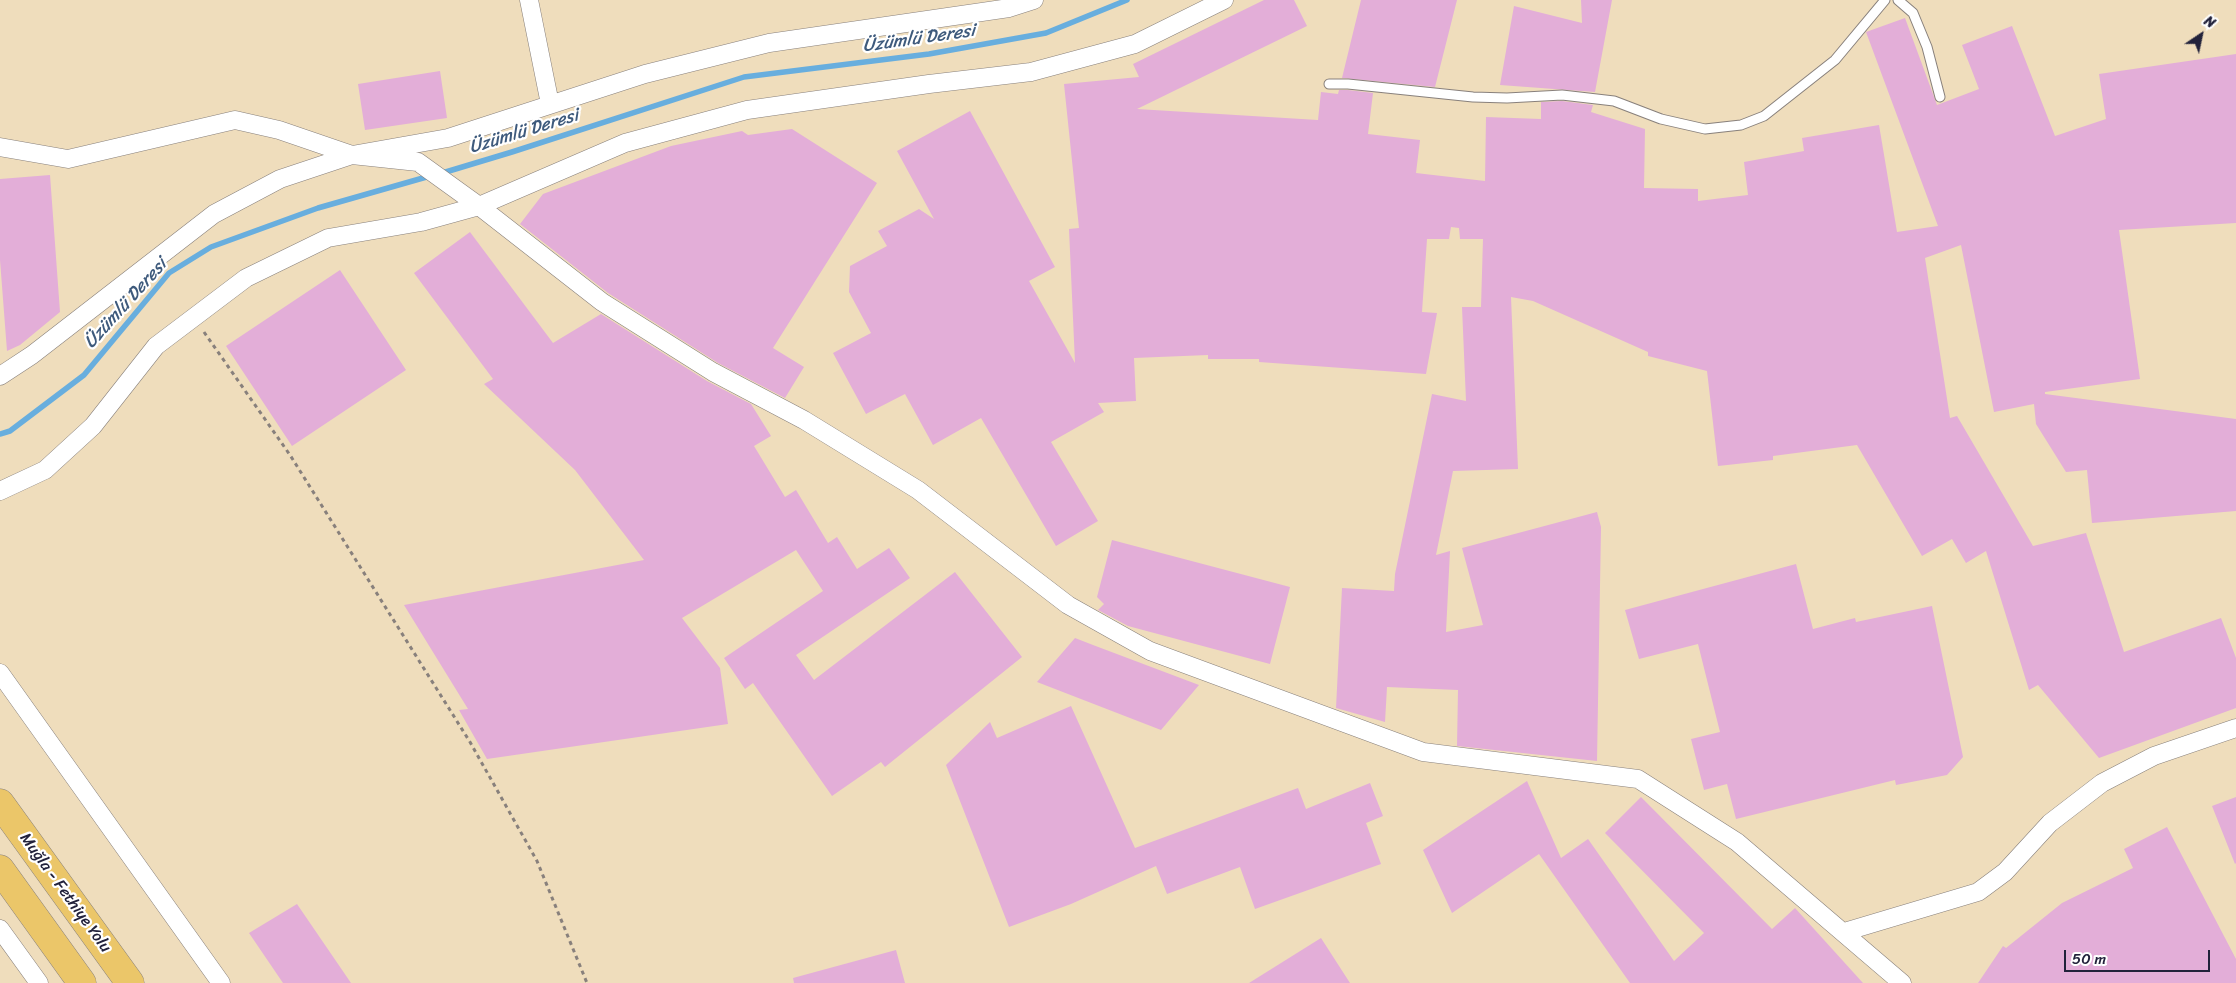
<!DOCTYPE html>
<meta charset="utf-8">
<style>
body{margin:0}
#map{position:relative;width:2236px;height:983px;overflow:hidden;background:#efddbc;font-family:Sriracha,sans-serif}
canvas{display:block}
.north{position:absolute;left:2176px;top:10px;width:50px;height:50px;-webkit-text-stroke:4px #fff;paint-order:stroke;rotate:34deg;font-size:14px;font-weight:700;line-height:20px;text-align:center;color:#22223b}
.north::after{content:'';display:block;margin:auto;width:18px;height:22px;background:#22223b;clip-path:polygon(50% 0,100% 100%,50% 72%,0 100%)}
.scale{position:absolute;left:2064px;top:950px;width:146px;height:22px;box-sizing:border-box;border:2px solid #22223b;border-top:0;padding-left:6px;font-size:15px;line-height:18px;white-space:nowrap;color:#22223b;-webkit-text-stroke:4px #fff;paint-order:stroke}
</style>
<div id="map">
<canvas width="2236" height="983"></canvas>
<div class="north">N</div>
<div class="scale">50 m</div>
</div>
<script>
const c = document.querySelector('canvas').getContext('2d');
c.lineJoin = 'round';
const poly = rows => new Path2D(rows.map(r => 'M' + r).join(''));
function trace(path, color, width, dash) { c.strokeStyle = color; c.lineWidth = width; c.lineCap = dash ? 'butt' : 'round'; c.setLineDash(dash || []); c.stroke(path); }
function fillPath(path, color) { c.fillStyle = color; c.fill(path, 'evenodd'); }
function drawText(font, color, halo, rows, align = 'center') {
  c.font = font + ' Sriracha,sans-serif'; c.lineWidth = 4.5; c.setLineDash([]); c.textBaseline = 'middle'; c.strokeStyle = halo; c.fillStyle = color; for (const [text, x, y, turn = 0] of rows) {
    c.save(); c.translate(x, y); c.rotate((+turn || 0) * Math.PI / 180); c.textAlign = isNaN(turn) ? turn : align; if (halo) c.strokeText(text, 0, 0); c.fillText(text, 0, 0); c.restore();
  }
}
trace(poly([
 [439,174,512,152,744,77,929,54,1046,33,1127,0],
 [0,434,10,431,84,375,169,273,211,247,318,208,430,176]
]), '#68aede', 5.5);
fillPath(poly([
 [1264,0,1294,0,1307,26,1137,109,1318,120,1321,92,1338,94,1339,90,1348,90,1373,93,1368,134,1420,140,1416,173,1485,181,1486,117,1541,119,1541,102,1562,101,1593,105,1591,112,1645,129,1644,188,1698,189,1698,201,1748,195,1744,162,1804,151,1802,138,1879,125,1897,232,1938,226,1866,32,1905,18,1937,105,1979,89,1962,45,2012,26,2055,136,2106,119,2099,74,2236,54,2236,223,2119,230,2140,379,2045,392,2045,394,2236,419,2236,511,2092,523,2087,470,2066,472,2036,424,2034,404,1994,412,1961,245,1925,258,1950,418,1957,416,2033,546,2086,533,2124,652,2221,618,2236,658,2236,708,2099,758,2038,685,2029,690,1986,551,1966,563,1952,539,1922,556,1857,445,1773,456,1773,460,1718,466,1707,371,1648,356,1648,352,1533,301,1511,297,1518,469,1453,471,1436,555,1450,551,1446,632,1483,625,1462,548,1597,512,1601,527,1597,761,1457,746,1458,690,1387,687,1385,722,1336,708,1342,588,1394,591,1395,574,1432,394,1466,401,1462,307,1481,307,1483,239,1460,239,1459,228,1451,227,1449,239,1427,239,1422,312,1437,313,1426,374,1259,362,1259,359,1208,359,1208,355,1134,358,1136,401,1098,403,1104,412,1051,442,1098,521,1056,546,981,418,933,445,905,394,866,414,833,353,871,333,849,292,850,266,887,246,878,231,919,209,934,219,897,151,970,111,1055,267,1029,281,1075,363,1069,229,1079,228,1064,84,1139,77,1133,64],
 [1361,0,1457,0,1435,87,1342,78],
 [1581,0,1612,0,1595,92,1500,85,1514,6,1582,23],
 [440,71,447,118,365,130,358,84],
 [792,129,877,183,773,348,804,367,785,398,718,363,608,293,520,224,543,194,671,146,742,131,748,135],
 [50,175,60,312,20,345,7,351,0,260,0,179],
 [470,232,553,343,601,314,707,381,751,404,771,436,754,446,785,497,796,490,828,543,837,537,857,569,889,548,910,578,796,655,814,680,955,572,1022,657,885,767,881,762,832,796,753,683,745,689,724,658,823,591,796,550,682,618,720,668,728,724,487,759,459,710,468,709,404,605,644,560,575,470,484,384,493,379,414,273],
 [340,270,406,370,292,446,226,346],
 [1112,540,1290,587,1270,664,1128,626,1098,610,1104,604,1097,597],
 [1796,564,1813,629,1855,618,1856,622,1932,606,1963,757,1947,775,1896,785,1895,780,1736,819,1727,784,1704,790,1691,739,1720,732,1698,644,1639,659,1625,610],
 [1075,638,1093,645,1199,685,1161,730,1037,682],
 [1071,706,1135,848,1298,788,1306,809,1370,783,1383,816,1366,823,1381,864,1255,909,1240,867,1167,894,1156,866,1071,904,1009,927,946,765,990,722,997,738],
 [1527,781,1561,858,1588,839,1674,961,1704,933,1605,833,1641,797,1772,929,1795,908,1863,983,1630,983,1539,854,1452,913,1423,850],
 [2236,797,2236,863,2235,864,2212,806],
 [2167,827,2236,959,2236,983,1978,983,2003,946,2006,948,2062,903,2133,868,2124,849],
 [297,904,351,983,283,983,249,933],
 [1321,938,1350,983,1249,983],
 [896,950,905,983,794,983,793,978]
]), '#e3aed8');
const lane = poly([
 [1898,0,1913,13,1927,47,1940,97],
 [1329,84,1348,84,1473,97,1507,98,1562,95,1614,101,1661,119,1705,129,1741,125,1764,116,1835,60,1885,0]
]);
const street = poly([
 [529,0,550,104],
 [0,147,68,159,235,120,279,130,352,155,418,162,479,206,602,302,713,372,804,420,918,490,1068,605,1150,651,1423,752,1638,779,1737,842,1902,983],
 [0,376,32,355,214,214,280,179,352,155,448,138,645,74,769,43,1009,8,1034,0],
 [0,491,45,470,93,426,156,346,246,278,328,238,421,222,479,206,625,143,747,110,929,84,1031,72,1135,44,1224,0],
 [0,673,221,983],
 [0,929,39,983],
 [1844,932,1978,892,2005,872,2050,823,2102,783,2154,756,2236,728]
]);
const highway = poly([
 [0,803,130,983],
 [0,869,82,983]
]);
trace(lane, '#88807c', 11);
trace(street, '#88807c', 19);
trace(highway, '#88807c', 29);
trace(poly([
 [204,332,290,455,470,742,537,861,587,983]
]), '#88807c', 3, [4, 4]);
trace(lane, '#fff', 9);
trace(street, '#fff', 18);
trace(highway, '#ebc669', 28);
drawText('16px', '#22223b', '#fff', [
 ["Muğla - Fethiye Yolu",65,893,54]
]);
drawText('italic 18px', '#3e5a7c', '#fff', [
 ["Üzümlü Deresi",919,39,-8],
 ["Üzümlü Deresi",524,132,-17],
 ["Üzümlü Deresi",126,304,-48]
]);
</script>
